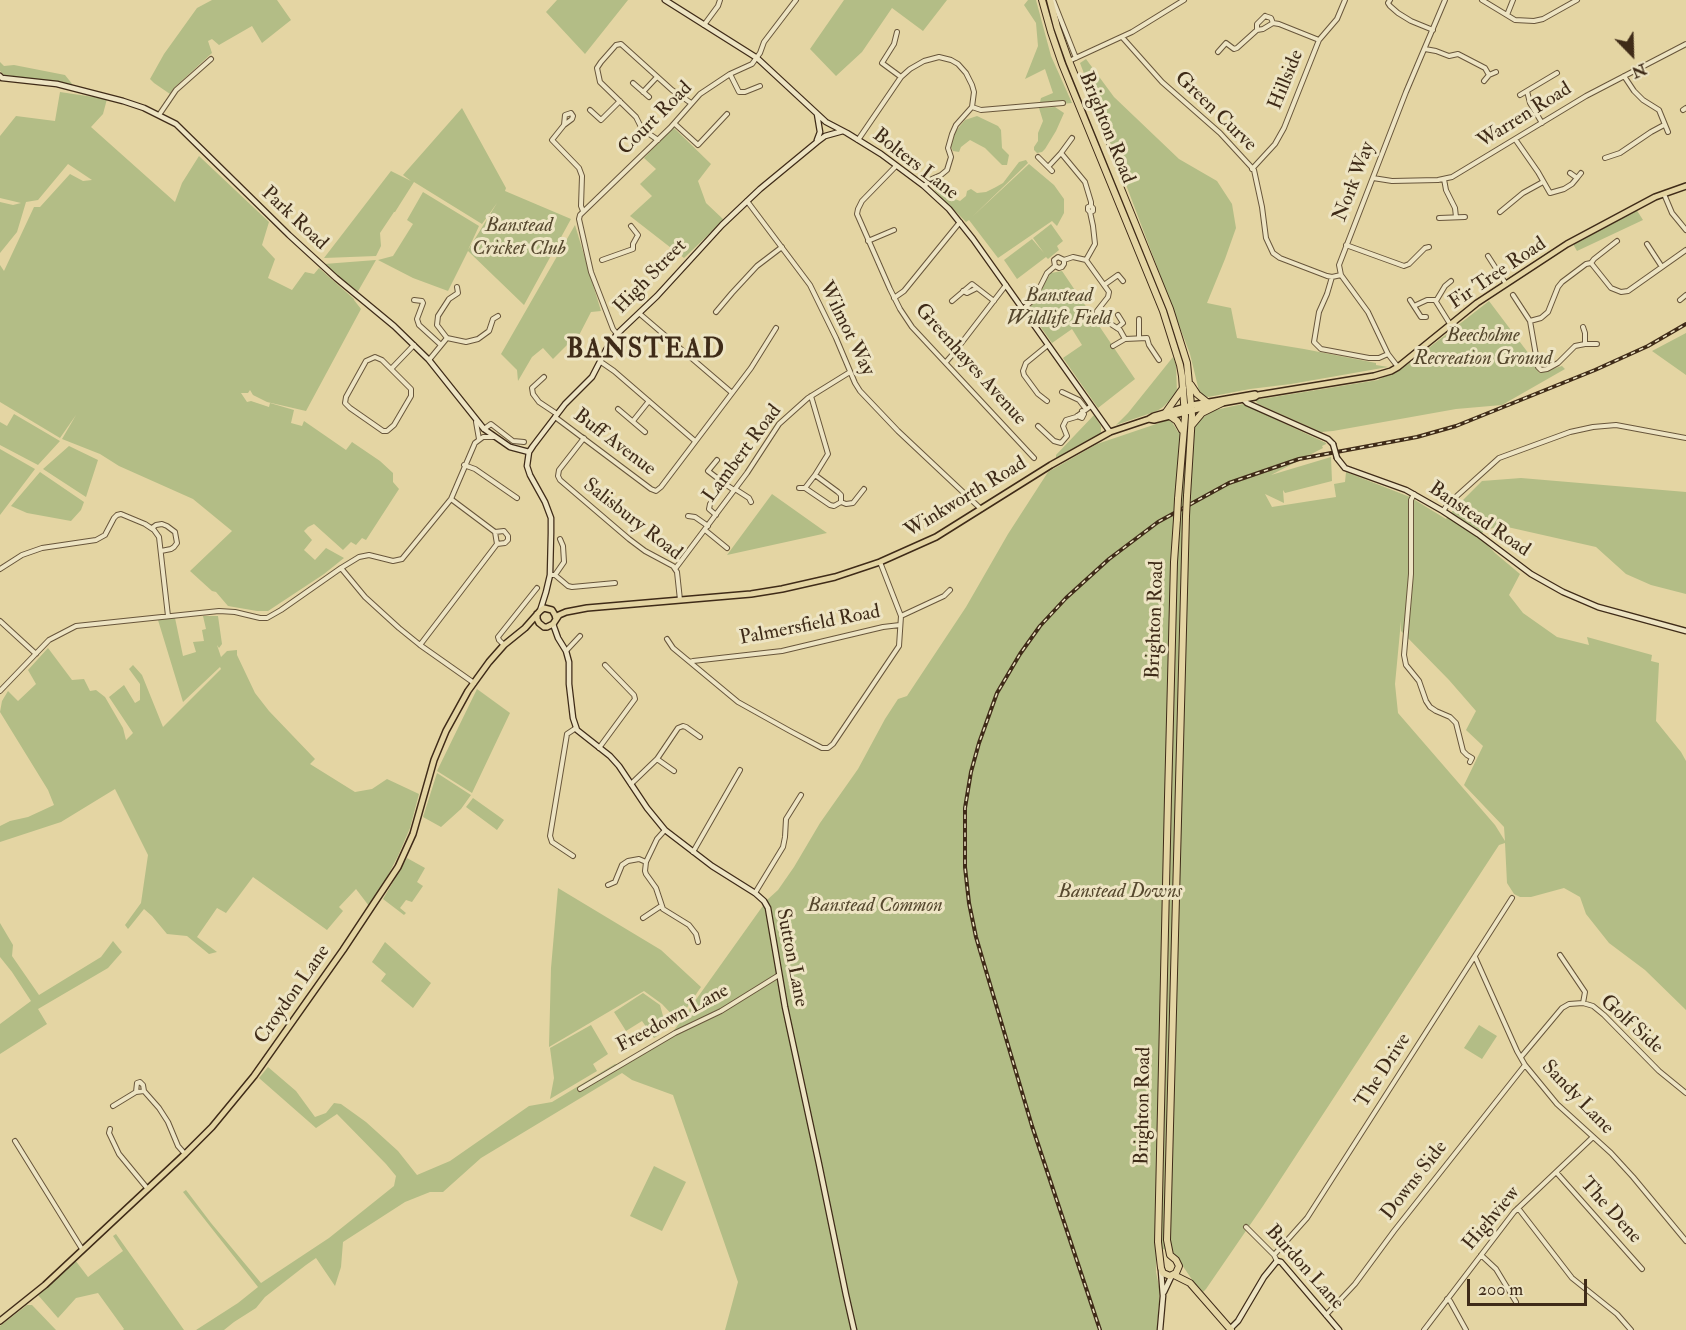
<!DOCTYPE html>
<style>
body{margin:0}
#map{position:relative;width:1686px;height:1330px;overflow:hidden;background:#e4d5a3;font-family:"IM FELL Double Pica",serif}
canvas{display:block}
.north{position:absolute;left:1602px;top:24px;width:60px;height:60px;-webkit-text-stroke:4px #ede4c3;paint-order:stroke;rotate:157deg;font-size:16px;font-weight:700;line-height:24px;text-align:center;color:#3f2b18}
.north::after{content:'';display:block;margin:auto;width:21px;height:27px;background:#3f2b18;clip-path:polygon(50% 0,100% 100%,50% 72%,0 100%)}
.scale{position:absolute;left:1467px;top:1279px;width:120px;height:27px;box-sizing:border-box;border:3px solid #3f2b18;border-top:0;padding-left:8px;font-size:18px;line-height:21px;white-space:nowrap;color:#3f2b18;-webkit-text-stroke:4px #ede4c3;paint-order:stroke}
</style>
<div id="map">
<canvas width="1686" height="1330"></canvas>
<div class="north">N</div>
<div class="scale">200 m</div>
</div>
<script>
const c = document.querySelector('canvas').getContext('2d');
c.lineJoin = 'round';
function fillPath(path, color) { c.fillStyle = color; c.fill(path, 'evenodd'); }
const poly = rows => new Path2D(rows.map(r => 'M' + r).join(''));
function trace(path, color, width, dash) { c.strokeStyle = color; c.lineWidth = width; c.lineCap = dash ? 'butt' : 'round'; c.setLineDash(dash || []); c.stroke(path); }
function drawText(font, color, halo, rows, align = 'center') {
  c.font = font + ' "IM FELL Double Pica",serif'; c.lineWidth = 6; c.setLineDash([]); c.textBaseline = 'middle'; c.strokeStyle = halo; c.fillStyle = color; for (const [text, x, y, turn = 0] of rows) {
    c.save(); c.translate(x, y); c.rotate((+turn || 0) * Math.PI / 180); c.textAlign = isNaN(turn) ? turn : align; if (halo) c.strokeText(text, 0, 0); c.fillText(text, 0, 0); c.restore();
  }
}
fillPath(poly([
 [212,0,277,0,291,20,262,43,252,26,219,45,212,39,208,41,212,53,175,87,170,94,154,83,150,79,164,54,197,8],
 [557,0,628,0,585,54,546,12],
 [844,0,947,0,923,31,892,8,862,52,836,76,810,49],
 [1028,0,1036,0,1051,56,1072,103,1039,106,1041,98,1053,93,1045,69,1025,79,1038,46,1036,23,1024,5],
 [1086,59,1114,97,1179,159,1217,181,1232,204,1236,228,1225,259,1207,303,1231,308,1237,338,1304,349,1376,363,1376,365,1388,367,1291,384,1250,389,1208,397,1203,396,1199,391,1190,354,1080,63],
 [0,62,4,66,14,65,65,75,73,85,4,75,0,71],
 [60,92,107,99,103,114,91,127,175,202,182,183,199,156,269,222,262,245,275,259,268,278,292,290,305,272,314,274,319,268,354,299,354,300,361,309,306,411,267,402,253,395,250,390,248,393,241,393,247,402,251,401,269,407,270,403,294,410,291,423,302,426,304,421,346,450,352,442,380,461,393,473,393,482,399,489,366,540,362,538,356,545,351,542,343,550,314,524,308,527,304,531,312,540,304,550,315,560,326,548,344,558,324,574,268,611,257,611,228,606,216,592,212,591,190,571,232,531,193,499,119,466,100,454,62,439,76,415,60,438,0,402,0,265,4,271,34,207,40,207,70,174,83,181,92,180,68,164,38,200,26,202,17,232,0,253,0,202,13,205,21,203,0,198,0,136,16,116,55,121],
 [1055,107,1064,113,1056,131,1045,149,1042,152,1037,153,1034,150,1034,147,1038,141,1038,133,1043,121,1039,108],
 [462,108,506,188,505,191,571,219,524,305,468,251,448,291,413,278,378,260,393,256,413,224,407,220,423,192,479,226,468,250,497,203,482,224,414,182,395,212,394,212,380,233,381,246,376,256,324,258,391,171,411,181,403,175],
 [977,116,998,126,1001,130,1002,148,1009,155,1007,165,1002,165,985,148,970,140,961,147,959,152,953,151,951,147,954,133,965,120],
 [673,127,711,164,698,181,706,203,724,220,684,258,630,216,652,196,640,184,656,169,644,158],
 [1026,160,1028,163,972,217,1029,164,1054,185,1064,199,1064,213,1057,226,1052,221,998,258,969,220,966,222,935,191,933,186,937,183,944,186,952,192,955,199,960,201,966,196,967,191,971,189,977,193,986,192,996,187,1003,183,1019,162],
 [1636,209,1643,220,1577,251,1573,244],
 [1051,224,1063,241,1057,246,1059,250,1048,259,1046,257,1017,279,1004,260,1032,239,1044,253,1033,238],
 [575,225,601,311,591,312,574,345,570,342,553,359,543,348,532,357,518,381,517,370,501,354],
 [376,260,357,293,324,264],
 [1062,271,1135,379,1098,408,1063,358,1082,345,1072,329,1052,343,1028,309,1039,296,1044,283,1051,273],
 [1489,301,1529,354,1533,353,1539,373,1562,366,1565,369,1502,405,1456,409,1333,431,1321,432,1258,404,1255,400,1378,380,1408,364],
 [1686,333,1686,375,1652,351],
 [1173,357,1176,365,1177,393,1163,407,1157,411,1116,425,1128,413],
 [1243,404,1326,443,1326,444,1322,446,1323,448,1271,475,1331,457,1332,481,1285,493,1283,490,1284,503,1265,494,1272,507,1336,497,1334,484,1345,482,1346,472,1410,497,1446,519,1454,509,1482,481,1521,478,1686,492,1686,594,1651,585,1626,574,1596,547,1503,526,1484,530,1480,537,1495,553,1520,574,1509,595,1523,613,1557,637,1589,645,1587,637,1652,655,1651,661,1659,663,1656,721,1681,752,1686,761,1686,1010,1645,970,1609,943,1586,914,1580,897,1564,888,1531,897,1520,897,1514,894,1507,883,1505,843,1499,845,1263,1206,1206,1289,1203,1292,1193,1281,1180,1262,1170,1251,1156,1247,1156,1272,1160,1291,1157,1330,725,1330,738,1282,673,1095,632,1080,622,1073,481,1158,443,1192,430,1192,405,1202,343,1242,341,1267,335,1286,316,1258,306,1265,265,1297,256,1308,234,1322,224,1330,196,1330,238,1303,258,1287,183,1192,186,1190,211,1223,261,1283,329,1238,394,1186,396,1176,386,1164,337,1114,316,1128,259,1078,268,1067,296,1091,315,1117,326,1113,334,1103,341,1104,366,1122,398,1151,417,1175,450,1161,529,1106,552,1102,615,1064,620,1065,670,1036,767,900,778,890,794,867,820,823,858,769,885,719,898,699,907,696,966,607,1008,534,1048,472,1097,444,1168,420,1172,422,1178,432,1198,423,1200,419,1215,410],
 [1401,621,1401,631,1449,680,1476,711,1466,730,1483,746,1464,785,1504,827,1505,841,1495,825,1398,713,1395,684],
 [14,414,60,441,38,465,0,445,0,422,7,426],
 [1094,415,1101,426,1101,433,1056,458,1056,455],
 [69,446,98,460,86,497,43,469],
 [0,449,35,469,0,515],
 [40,472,84,502,81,510,71,521,27,513,11,506],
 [772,494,827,533,727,555],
 [203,616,218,616,222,644,219,648,217,645,221,657,227,651,237,650,237,655,255,693,269,711,315,759,310,764,355,792,372,789,387,779,419,794,410,828,398,856,385,881,369,906,356,889,339,907,343,911,327,930,253,877,226,913,217,908,197,937,217,952,209,954,187,936,167,934,152,916,144,909,128,929,125,925,141,903,148,855,115,789,61,822,0,842,0,826,10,821,28,817,54,805,48,790,0,712,2,701,8,691,18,701,36,684,28,670,48,648,72,680,84,679,90,691,96,690,105,697,123,728,126,740,133,733,109,697,124,685,135,703,140,700,140,684,129,669,133,665,142,675,163,727,221,669,220,667,183,702,158,620,175,618,183,656,196,652,193,642,204,641,202,630,206,629],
 [477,689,510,713,472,793,437,771],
 [437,773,471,795,461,809,441,827,423,817],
 [473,798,504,820,497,830,466,807],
 [407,858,425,868,417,882,423,886,412,902,406,900,400,908,406,913,404,915,383,899],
 [558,888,661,950,701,987,678,1021,662,1004,644,991,549,1047,551,968],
 [0,923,13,945,12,956,39,995,101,957,113,941,122,952,108,968,38,1009,47,1024,0,1054,0,1024,31,1001,12,972,0,957],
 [385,942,431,983,413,1008,381,981,386,974,372,962],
 [643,993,660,1005,666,1027,659,1035,654,1038,642,1021,626,1031,614,1012],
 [591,1025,608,1054,593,1064,597,1071,550,1099,554,1078,550,1048],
 [1479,1025,1497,1036,1482,1059,1464,1048],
 [654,1166,686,1182,662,1231,630,1216],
 [116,1234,184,1330,123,1330,124,1329,98,1293,76,1298,58,1318,38,1295,75,1260,88,1277,123,1251,113,1236],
 [27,1305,32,1305,56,1330,0,1330,0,1326]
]), '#b3bd86');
const street = poly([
 [1053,0,1076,58],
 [1390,0,1388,3,1390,6,1398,13,1411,21,1433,30],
 [1482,0,1515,20,1534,21,1543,19,1577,0],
 [1507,15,1513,0],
 [1265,16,1271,18,1273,23,1263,29,1257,30,1257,24,1265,16],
 [1273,23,1279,24,1319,40],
 [704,25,718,6,720,0],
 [897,32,894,44,882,63,901,77],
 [1122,37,1162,82,1220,133,1254,170,1262,207,1266,238,1273,253,1280,258,1327,276,1332,277,1341,275],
 [1425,49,1436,51,1449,56,1458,54,1485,68,1489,75,1496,72],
 [1218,52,1226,43,1234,49,1237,48,1257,30],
 [1069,61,1132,32,1184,0],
 [730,74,739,92,745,92,760,86],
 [1624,76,1634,91,1643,100,1659,110,1668,132],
 [1484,81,1489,75],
 [633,83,649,97],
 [1527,91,1530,103,1542,123],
 [643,92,657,77],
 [1520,95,1557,73],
 [972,107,981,110,1063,103],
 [590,110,601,120,620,101],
 [1683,110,1686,108],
 [159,115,176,90,211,59],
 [675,124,698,145,727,114],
 [564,125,565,115,571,113,573,116,572,119,564,125,552,140,579,168,582,176,581,206,583,211],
 [1072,138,1061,153,1085,182,1091,202,1091,206,1093,208,1093,211,1090,212],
 [1515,139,1538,172,1550,193,1564,189,1572,184,1577,178,1570,173],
 [658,140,642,129,636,117,600,82,597,68,601,62,616,45,621,44,672,90,691,103],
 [858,140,901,77,910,69,924,61,939,57,951,60,958,64,966,73,972,85,974,92,972,107,956,125,952,134,948,148,951,157,947,170,941,175,932,179,924,186],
 [1038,157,1048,167,1061,153],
 [1605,158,1620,153,1651,132,1664,125],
 [896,166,862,201,858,209,857,214,890,289,900,309,912,327,1034,458],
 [1048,167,1052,171],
 [1252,169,1275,144,1284,128,1319,40,1337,19,1345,0],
 [1373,178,1392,181,1438,180,1452,177,1586,96,1686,44],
 [1577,178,1581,173],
 [1444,179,1446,190,1455,208,1456,217],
 [1664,194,1672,213,1686,230],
 [747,201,810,285,836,338,855,383,860,391,898,431,981,509],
 [1500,212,1523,193,1543,182],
 [1439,218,1465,217],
 [868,241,894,230],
 [1647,244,1662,267],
 [1346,245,1404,266,1409,264,1425,248,1429,247],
 [1488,256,1506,284],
 [602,260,633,249,633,244,638,235,631,226],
 [1086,260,1095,244,1093,226,1090,212,1088,210,1088,207,1091,206],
 [1591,263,1611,288,1621,292,1628,291,1686,250],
 [1055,266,1054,260,1058,257,1064,260,1073,257,1086,260,1109,292,1108,297,1097,311,1097,315,1120,330,1125,339,1147,338,1149,345,1159,360],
 [1055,266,1059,268,1062,267,1064,264,1064,260],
 [1332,277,1327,294,1319,312,1314,342,1321,349,1369,358,1379,358,1388,354],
 [1104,285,1118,275,1123,281],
 [457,287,458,293,449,299,438,316,437,325,447,338,466,342,478,339,489,331,493,319,498,316],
 [963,291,967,293,977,288],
 [1513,295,1530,321],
 [894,298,904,291,960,222],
 [414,300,422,301,423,303,417,319,419,325,441,345],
 [1410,300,1421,317,1426,317],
 [1680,300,1686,295],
 [952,301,972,284,994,301],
 [1436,301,1445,286,1451,281],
 [1414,306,1427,300,1435,300,1450,324],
 [1023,309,1034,299,1047,273,1055,266],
 [716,312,732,293,757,266,782,247],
 [640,314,731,392],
 [1583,327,1585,333,1585,344],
 [1117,328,1123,323,1118,315],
 [617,334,613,329,591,272,579,219,580,215,670,128,700,94,730,74,752,64,760,53,764,42,796,0],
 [1139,338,1139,319],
 [1597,344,1585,344,1575,346,1558,363,1547,369,1541,370,1538,367,1530,321,1541,318,1548,312,1558,287,1562,282,1586,264,1591,263,1594,259,1617,241],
 [1113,346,1125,339],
 [429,360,447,338],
 [601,362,614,371,695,441],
 [946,362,953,354,1006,285],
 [1398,367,1388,354,1368,312,1341,275,1339,265,1406,92,1445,0],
 [391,369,411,389,411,396,394,425,387,431,383,431,350,408,345,403,346,397,366,361,375,357,382,360,391,369,414,345],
 [544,377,532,388,533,394,539,402,557,414],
 [1062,392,1079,400,1086,409],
 [1047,401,1038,394,1024,375,1023,371,1026,363,1048,345],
 [618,409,645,432],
 [1077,416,1082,418,1084,414,1082,411],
 [555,417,651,489,656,491,661,487,751,368,776,328],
 [633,421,649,401],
 [476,422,479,439],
 [1038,426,1054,441,1061,443,1067,436,1063,426,1066,420,1076,417,1091,406],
 [484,429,491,424,513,441,524,442],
 [584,438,559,470,558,476,560,480,629,539,645,551,673,566,677,572,680,600],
 [717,460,708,471,725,484],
 [464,465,475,469,517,498],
 [799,488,805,488,830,505,834,506,841,502,841,495,838,492,815,475],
 [805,488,815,475,828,454,811,396],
 [735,489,749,498,751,502],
 [1414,494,1411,500,1411,574,1404,655,1406,665,1419,681,1426,701,1430,707,1436,711,1450,717,1456,723,1463,751,1467,755,1472,758,1470,762],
 [841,502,846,504,853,503,864,489],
 [1443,511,1448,504,1499,458,1570,432,1593,427,1616,425,1686,438],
 [716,515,709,509,710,504,725,484,734,490],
 [688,516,695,517,708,526],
 [152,528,156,525,162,524,167,526,175,532,177,543,174,547,171,549,161,551],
 [705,530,727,548],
 [495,532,504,531,508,536,508,540,505,543,497,544],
 [341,568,365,597,399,628,420,645,474,683],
 [0,569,22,555,42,548,96,540,105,535,114,518,117,515,121,514,145,524,154,530,159,537,168,616],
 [675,569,747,473,779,424,808,398,850,372],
 [550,575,555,575,568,586,572,587,615,583],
 [555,575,564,562,563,546,560,539],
 [901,616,944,596,950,590],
 [0,621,36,654],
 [667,639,673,648,738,702,790,731,822,748,828,748,833,744,899,646,901,616,880,562],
 [420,645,497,544,495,532,451,499],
 [504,645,499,640,498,637,537,588],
 [566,651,580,636],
 [690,662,693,661,782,651,883,627,900,625],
 [0,691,49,640,76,626,219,611,235,612,260,618,267,618,281,610,341,568,359,557,369,555,393,561,402,559,451,499,475,443,483,437,494,437],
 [599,748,635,699,634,695,605,665],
 [657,759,674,771],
 [631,784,657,759,678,728,683,726,686,727,700,737],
 [665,830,657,839,646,862,645,871,646,874,656,888,663,909,689,925,696,934,698,942],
 [693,852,740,770],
 [573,856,552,842,550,836,567,734,576,728],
 [608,885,615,882,622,865,628,861,639,859,646,862],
 [755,893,783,847,785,837,786,819,801,795],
 [643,918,661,906],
 [1560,955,1585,992,1583,1003],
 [1475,957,1517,1051,1525,1065,1557,1104,1611,1153,1633,1177,1686,1241],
 [1521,1057,1562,1008,1569,1004,1583,1003,1593,1006,1604,1015,1659,1071,1686,1093],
 [580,1089,675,1033,721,1011,779,975],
 [136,1092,137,1083,140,1082,143,1085,144,1091],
 [113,1106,136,1092,144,1091,159,1108,168,1122,178,1146,185,1154],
 [110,1129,109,1133,119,1154,147,1188],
 [15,1141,82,1249],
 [1556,1172,1642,1269],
 [1518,1208,1572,1278,1617,1314,1631,1330],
 [1246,1227,1274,1255,1277,1261],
 [1274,1255,1307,1218,1512,898],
 [1481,1255,1496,1269,1516,1302],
 [1447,1299,1450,1301,1466,1330],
 [1326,1315,1355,1284,1394,1231,1525,1065],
 [1424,1330,1514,1212,1593,1137]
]);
const secondary = poly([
 [665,0,757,58,826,122,847,133,881,154,924,186,949,209,973,239,1110,432],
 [0,76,2,78,57,84,123,101,144,108,176,124,289,235,336,278,394,326,429,360,484,429,510,447,529,452],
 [817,114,820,132,817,140],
 [1242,398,1247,403,1328,439,1333,444],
 [1337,458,1345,468,1406,490,1443,511,1478,534,1531,574,1563,592,1598,607,1686,631],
 [540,611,546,592,550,575,551,533,551,518,545,502,530,475,527,466,529,452,533,446,565,404,592,377,606,350,617,334,657,296,722,225,760,189,817,142,825,136,843,131],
 [553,624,558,638,566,651,569,662,569,684,573,718,577,730,610,756,619,766,647,808,665,830,712,866,755,893,764,901,768,908,785,1007,819,1164,846,1295,854,1330],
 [1164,1292,1172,1275],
 [1230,1329,1238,1321,1264,1277,1277,1261,1281,1262,1339,1330],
 [1160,1330,1163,1296,1161,1271]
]);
const primary = poly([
 [1149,419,1154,416,1192,405,1255,394],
 [537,614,537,619,539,623,544,627,547,627,553,624,559,615,566,612,587,608,751,594,782,589,835,577,880,562,936,537,1051,465,1110,432,1149,419,1154,420,1222,403,1255,397,1258,395,1374,376,1391,371,1398,367,1477,303,1567,244,1655,197,1686,186],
 [0,1321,45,1285,185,1154,212,1127,254,1076,343,950,398,867,413,834,434,760,446,731,468,691,489,662,504,645,525,628,540,611,544,608,552,610,555,615,556,619]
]);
const highway = poly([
 [1042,0,1051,32,1062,64,1163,311,1180,365,1182,376,1185,416,1178,499],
 [1050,0,1057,27,1069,61,1170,309,1187,363,1192,415,1187,496],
 [1191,385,1197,394,1207,402],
 [1166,412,1183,388],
 [1170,416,1177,421,1182,430],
 [1192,425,1202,413,1222,403],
 [1177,519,1174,562,1168,797,1158,1242,1161,1268,1163,1273,1170,1276,1176,1273,1179,1266,1176,1260,1170,1255,1167,1240,1186,516],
 [1174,1275,1190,1283,1231,1330]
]);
trace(street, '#68563b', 6);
trace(secondary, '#3f2b18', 7);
trace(primary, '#3f2b18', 8);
trace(highway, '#3f2b18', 8);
trace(street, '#ede4c3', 4);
trace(secondary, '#ede4c3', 4.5);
trace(primary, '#e4d5a3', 5);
trace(highway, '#e4d5a3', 6);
const rail = poly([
 [1100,1330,1032,1126,976,937,969,903,965,867,965,808,971,772,979,743,997,693,1020,654,1040,626,1066,598,1109,559,1158,522,1229,483,1299,459,1417,437,1456,426,1595,370,1648,346,1686,324]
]);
trace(rail, '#3f2b18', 4);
trace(rail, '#ede4c3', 1.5, [4.5]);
const secondaryBridge = poly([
 [1333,444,1337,458]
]);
const highwayBridge = poly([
 [1186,516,1187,496],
 [1177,519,1178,499]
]);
trace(secondaryBridge, '#3f2b18', 7, []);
trace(highwayBridge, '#3f2b18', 8, []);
trace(secondaryBridge, '#ede4c3', 4.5);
trace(highwayBridge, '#e4d5a3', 6);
drawText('20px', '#3f2b18', '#ede4c3', [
 ["Hillside",1287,80,-68],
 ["Green Curve",1215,112,44],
 ["Warren Road",1525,116,-32],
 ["Court Road",656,119,-45],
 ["Brighton Road",1106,128,68],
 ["Bolters Lane",915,165,38],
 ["Nork Way",1355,182,-69],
 ["Park Road",294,219,43],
 ["Fir Tree Road",1498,274,-34],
 ["High Street",651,277,-46],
 ["Wilmot Way",846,329,64],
 ["Greenhayes Avenue",970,365,48],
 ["Buff Avenue",614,443,37],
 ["Lambert Road",743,454,-53],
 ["Winkworth Road",966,498,-31],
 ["Salisbury Road",632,520,38],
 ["Banstead Road",1479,520,34],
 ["Brighton Road",1156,620,-88],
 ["Palmersfield Road",810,626,-11],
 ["Sutton Lane",791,958,79],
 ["Croydon Lane",293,995,-55],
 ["Freedown Lane",673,1019,-28],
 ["Golf Side",1631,1025,42],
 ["The Drive",1384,1071,-57],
 ["Sandy Lane",1577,1098,46],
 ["Brighton Road",1144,1106,-89],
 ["Downs Side",1415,1181,-52],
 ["The Dene",1610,1211,48],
 ["Highview",1492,1219,-50],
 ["Burdon Lane",1304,1268,48]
]);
drawText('italic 20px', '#56482e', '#ede4c3', [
 ["Banstead",519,227],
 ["Cricket Club",519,250],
 ["Banstead",1059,297],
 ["Wildlife Field",1059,320],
 ["Beecholme",1483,337],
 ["Recreation Ground",1483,360],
 ["Banstead Downs",1120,893],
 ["Banstead Common",875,907]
]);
c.letterSpacing = '1.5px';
drawText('bold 26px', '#3f2b18', '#ede4c3', [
 ["BANSTEAD",646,351]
]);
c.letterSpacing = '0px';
</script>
